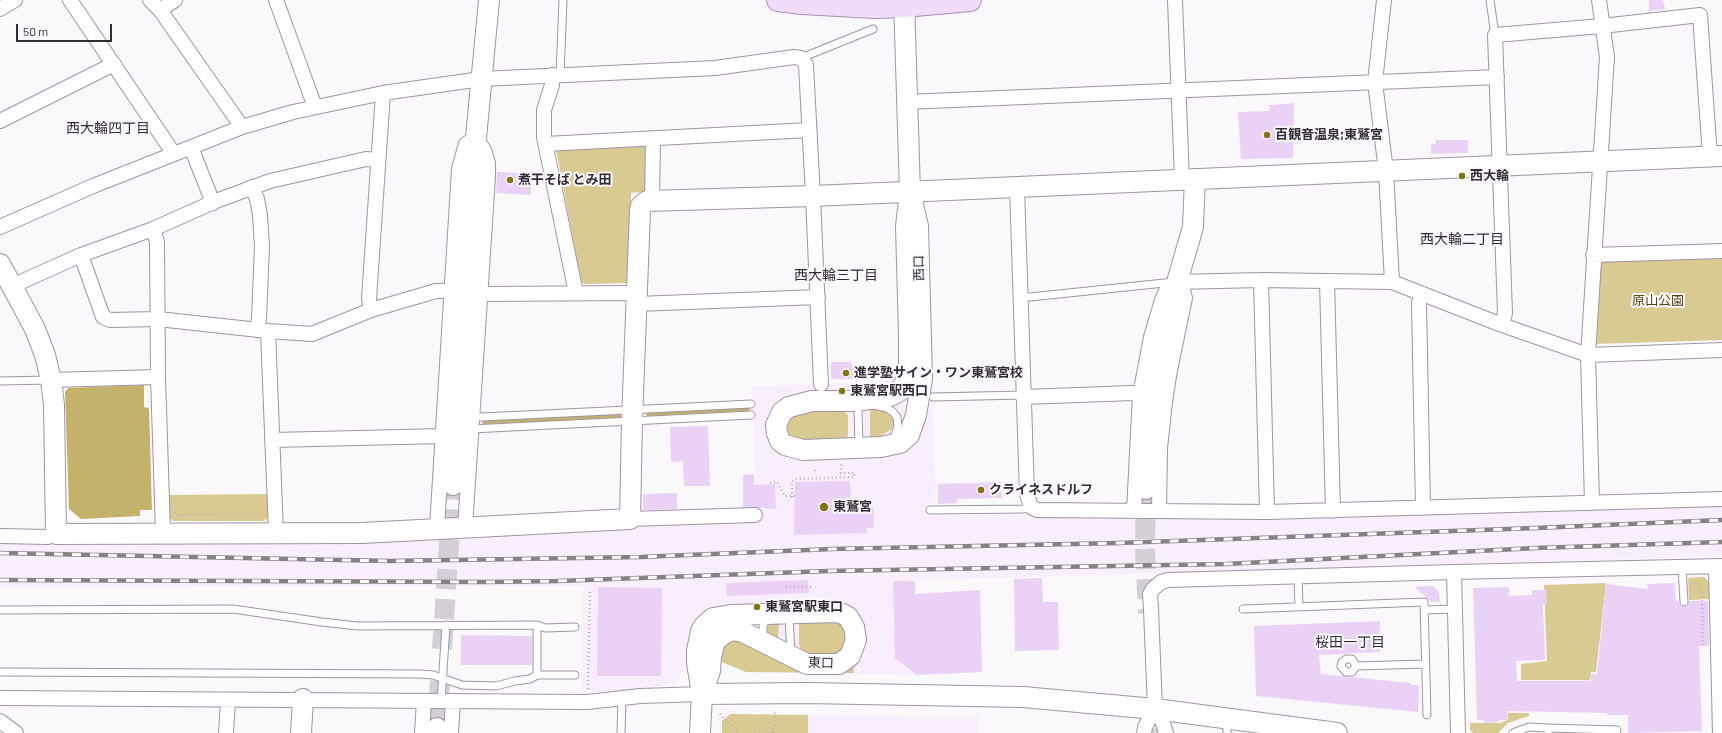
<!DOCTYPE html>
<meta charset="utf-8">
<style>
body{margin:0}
#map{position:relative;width:1722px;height:733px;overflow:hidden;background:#fbf8fc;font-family:Barlow,sans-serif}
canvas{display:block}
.scale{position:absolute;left:16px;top:24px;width:96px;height:18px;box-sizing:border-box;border:2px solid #322d35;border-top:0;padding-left:5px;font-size:12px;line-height:14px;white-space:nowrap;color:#322d35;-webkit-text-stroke:3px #fbf8fc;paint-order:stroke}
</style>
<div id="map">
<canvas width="1722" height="733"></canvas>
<div class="scale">50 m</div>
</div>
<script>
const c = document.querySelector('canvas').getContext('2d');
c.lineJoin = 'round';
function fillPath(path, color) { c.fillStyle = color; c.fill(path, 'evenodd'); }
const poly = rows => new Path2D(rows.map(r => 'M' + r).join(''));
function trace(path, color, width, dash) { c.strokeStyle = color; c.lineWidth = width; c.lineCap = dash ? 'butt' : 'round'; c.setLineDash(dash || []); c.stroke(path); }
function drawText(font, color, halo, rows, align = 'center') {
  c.font = font + ' Barlow,"Noto Sans JP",sans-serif'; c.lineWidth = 4; c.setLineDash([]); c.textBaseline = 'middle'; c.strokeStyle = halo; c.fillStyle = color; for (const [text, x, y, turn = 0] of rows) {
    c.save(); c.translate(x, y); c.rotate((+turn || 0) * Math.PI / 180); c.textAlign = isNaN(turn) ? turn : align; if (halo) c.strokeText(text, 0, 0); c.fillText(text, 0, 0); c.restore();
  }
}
fillPath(poly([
 [928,229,936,505,926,504,927,516,1030,514,1258,517,1452,514,1722,507,1722,556,894,581,895,658,917,675,746,672,719,661,692,662,673,684,600,694,581,694,583,586,0,587,0,542,389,541,755,519,754,418,751,418,751,386,885,382,901,365],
 [808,715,978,716,978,733,808,733]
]), '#f9eefe');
fillPath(poly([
 [641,145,648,150,648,188,643,192,631,193,629,281,627,283,584,284,581,282,556,149],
 [1722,258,1722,340,1595,344,1598,266,1602,261],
 [840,409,848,415,848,436,845,439,807,441,793,438,788,433,787,426,788,423,795,414,802,411],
 [870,409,877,409,890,414,894,421,892,429,879,437,870,438],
 [269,494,270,516,264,521,173,521,169,517,168,495],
 [1704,577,1710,583,1710,599,1689,600,1688,578],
 [1606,583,1596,672,1591,672,1590,680,1521,680,1521,664,1547,661,1544,585],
 [833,619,843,625,847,635,840,654,811,657,802,652,799,644,799,620],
 [771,622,779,622,778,642,767,633,768,625],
 [739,639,853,664,854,673,746,672,719,661,722,648,729,641],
 [1508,713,1529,713,1529,716,1508,723,1498,733,1473,733,1470,730,1470,723,1500,723,1508,720],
 [730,714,808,715,808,733,722,733,722,721]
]), '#d9ca91');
fillPath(poly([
 [144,385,144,407,149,408,152,510,140,510,140,516,81,519,69,509,65,392,68,388]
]), '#c5b26a');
trace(poly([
 [648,414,748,409],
 [484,422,619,416]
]), '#c5b26a', 4);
fillPath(poly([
 [1649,0,1663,0,1665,9,1649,11],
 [1294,103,1293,158,1241,159,1238,112,1269,111,1270,105],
 [1435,140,1468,140,1468,153,1431,154,1431,144,1436,144],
 [497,172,531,173,531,195,496,193],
 [831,362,852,362,852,366,860,366,860,379,831,379],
 [708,426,710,486,684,486,683,461,671,462,670,427],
 [754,474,754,485,775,484,776,509,743,507,743,475],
 [850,481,851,505,873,504,874,528,867,528,867,533,794,535,795,482],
 [1001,482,1002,498,957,499,957,503,938,504,938,484],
 [677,493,677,509,643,510,643,494],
 [1042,578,1043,602,1058,602,1059,650,1015,651,1014,579],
 [808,580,809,593,727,596,726,583],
 [893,581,915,581,915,594,980,590,982,672,917,675,895,658],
 [1675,583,1676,602,1679,602,1681,606,1687,606,1689,601,1708,601,1709,646,1699,646,1702,731,1628,733,1628,715,1607,715,1607,713,1507,711,1507,720,1499,720,1499,722,1484,723,1484,720,1477,720,1473,588,1509,587,1509,596,1532,595,1532,590,1546,590,1547,605,1543,605,1545,660,1516,661,1517,681,1591,681,1591,674,1597,674,1606,584,1648,589,1647,584],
 [1433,586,1439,592,1440,602,1431,602,1415,587],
 [598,587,662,588,661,676,597,676],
 [1380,621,1380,652,1319,655,1321,674,1410,683,1410,685,1419,685,1418,712,1256,696,1254,626],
 [461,635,532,636,532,665,461,665]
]), '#ead1f6');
trace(poly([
 [1146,489,1145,549,1148,613],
 [442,649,453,485],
 [1152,699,1154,733],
 [437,728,440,681]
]), '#d3cfd4', 20, [20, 10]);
const lane = poly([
 [1490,0,1495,35],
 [801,58,873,29],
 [560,75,563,0],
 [1020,296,1030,297,1174,282],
 [0,381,50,380],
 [933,397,1023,395],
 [855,403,858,408,859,446],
 [874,405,887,408,893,412,897,417,898,426,893,441],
 [472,416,483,417,751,404],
 [471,429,751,415],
 [930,510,1023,509,1031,507],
 [1682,566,1684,602],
 [1298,577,1299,606],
 [1243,609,1424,602,1427,715],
 [0,610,233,609,322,622,357,626,537,625,545,628,575,627],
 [1424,610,1455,609],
 [789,616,791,653],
 [763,639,763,626,767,617],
 [1356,666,1352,659,1346,659,1342,662,1341,666,1346,672,1352,672,1356,666,1425,664],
 [0,672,421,674,433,675,462,685,496,686,515,681,530,679,537,675,575,675],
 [537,675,537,625],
 [441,701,446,625],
 [1548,728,1617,730],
 [621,733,622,698],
 [1227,733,1227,721],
 [1513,733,1529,727,1548,728,1548,733]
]);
const street = poly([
 [70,0,174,154],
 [150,0,160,10,242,127],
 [276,0,315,107],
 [1175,0,1182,180],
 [1384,0,1375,82,1386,171,1392,282],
 [0,9,15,0],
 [160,10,175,0],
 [552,75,552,85,544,110,544,137,576,293],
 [906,102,1497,77],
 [0,121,114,64],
 [546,144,809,130],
 [191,147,213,203],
 [252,187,257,199,260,215,262,246,259,318,257,330],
 [1017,187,1027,494,1031,507,1037,510,1267,512,1722,499],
 [652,201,653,138],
 [0,227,93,186,174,154,242,127,293,112,383,93,481,79,715,68,794,57,801,58,806,65,813,196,821,384],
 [153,229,157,242,158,377,163,533],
 [81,255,103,317,110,320,158,319,268,331,312,334,371,310,436,291,453,291],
 [1593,255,1722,251],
 [1261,280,1267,512],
 [1327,281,1333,511],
 [12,286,81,255,153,229,216,201,270,181,366,159,378,160],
 [1421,293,1419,303,1423,508],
 [480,294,638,293],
 [637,304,818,297],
 [371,310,369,299,383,93],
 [1502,325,1505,313,1495,35,1602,26,1700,15,1710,157],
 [268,331,276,533],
 [51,380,158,377],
 [1023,397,1133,393,1140,395],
 [272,440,443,436],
 [1592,503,1588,355,1607,57,1599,0],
 [1134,511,1140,395,1151,337,1162,300,1166,291,1177,282,1261,280,1392,282,1502,325,1588,355,1722,350],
 [1159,511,1160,448,1165,402,1170,370,1185,298,1183,291,1177,282],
 [630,519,755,515],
 [437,528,459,169,466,144,476,138,484,150,488,163,488,177,465,527],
 [0,536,48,537,56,534],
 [1716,566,1720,733],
 [1454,572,1458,733],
 [0,698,588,702,640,696,702,694],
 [0,721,16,733],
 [226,733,228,700],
 [422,733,424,701],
 [451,733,453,702],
 [1144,733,1145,727,1155,709],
 [1166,733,1161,717,1155,709,1151,609,1150,594,1153,589,1161,582,1168,580,1454,572,1722,566]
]);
const secondary = poly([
 [904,0,910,192,906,226,909,337,909,375,903,386,898,392,890,396,855,401,812,401,789,407,782,412,776,425,777,433,780,441,785,445,803,450,881,447,900,443,909,435,916,415,922,379,918,226,910,192],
 [0,264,35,329,45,355,51,380,54,405,56,534,362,533,630,519,632,421,640,210,641,206,647,201,813,196,1722,156],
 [453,485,476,138,489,0],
 [1146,489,1146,452,1153,388,1160,345,1177,282,1193,227,1195,179],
 [702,694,806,693,1023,697,1155,709,1337,733],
 [301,733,303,699],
 [437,733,437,728],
 [700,733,702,694,697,663,697,651,701,631,704,626,713,618,731,615,836,612,843,614,848,617,854,627,856,640,850,656,839,664,807,664,743,632,732,630,725,633,715,641,711,657,710,671,702,694]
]);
const primary = poly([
 [778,0,802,3,875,7,904,6,970,0]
]);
trace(lane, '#9f93a5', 9);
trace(street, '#9f93a5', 16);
trace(secondary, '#9f93a5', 22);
trace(primary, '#a890b3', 24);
trace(poly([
 [815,470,815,473],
 [770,483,777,482,785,496,795,496],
 [792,497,792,482,795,479,854,477,855,473,841,473,841,464],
 [175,512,178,515,262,513],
 [1691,581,1698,585,1702,595,1703,645],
 [786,587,812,587],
 [588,689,590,591],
 [720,714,739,733],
 [755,733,760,731,772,733],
 [772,733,775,724,775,711]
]), '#b7b3b9', 2.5, [1, 3]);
trace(lane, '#fff', 7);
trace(street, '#fff', 14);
trace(secondary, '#fff', 20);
trace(primary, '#f1ddfa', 22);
const rail = poly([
 [0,553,390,561,641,557,832,549,1119,543,1536,528,1722,520],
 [0,580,487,582,558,581,829,571,1226,564,1536,548,1722,542]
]);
trace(rail, '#858187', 4.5);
trace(rail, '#fbf8fc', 3, [9]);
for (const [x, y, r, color] of [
 [1267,135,4,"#877213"],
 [1462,176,4,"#877213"],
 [510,180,4,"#877213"],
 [846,373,4,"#877213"],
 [842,391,4,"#877213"],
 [981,490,4,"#877213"],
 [824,507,5,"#877213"],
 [757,607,4,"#877213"]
]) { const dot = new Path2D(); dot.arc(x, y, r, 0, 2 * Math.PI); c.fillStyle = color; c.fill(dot); trace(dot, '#fbf8fc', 1.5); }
drawText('bold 13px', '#322d35', '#fbf8fc', [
 ["百観音温泉;東鷲宮",1275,135],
 ["西大輪",1470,176],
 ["煮干そば とみ田",518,180],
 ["進学塾サイン・ワン東鷲宮校",854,373],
 ["東鷲宮駅西口",850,391],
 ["クライネスドルフ",989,490],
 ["東鷲宮",833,507],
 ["東鷲宮駅東口",765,607]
], 'left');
drawText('13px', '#322d35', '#fbf8fc', [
 ["西口",919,268,-91],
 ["東口",821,663,2]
]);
drawText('13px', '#54460d', '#fbf8fc', [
 ["原山公園",1658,301]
]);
drawText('14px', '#322d35', '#fbf8fc', [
 ["西大輪四丁目",108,128],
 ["西大輪二丁目",1462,239],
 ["西大輪三丁目",836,275],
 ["桜田一丁目",1350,642]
]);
</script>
